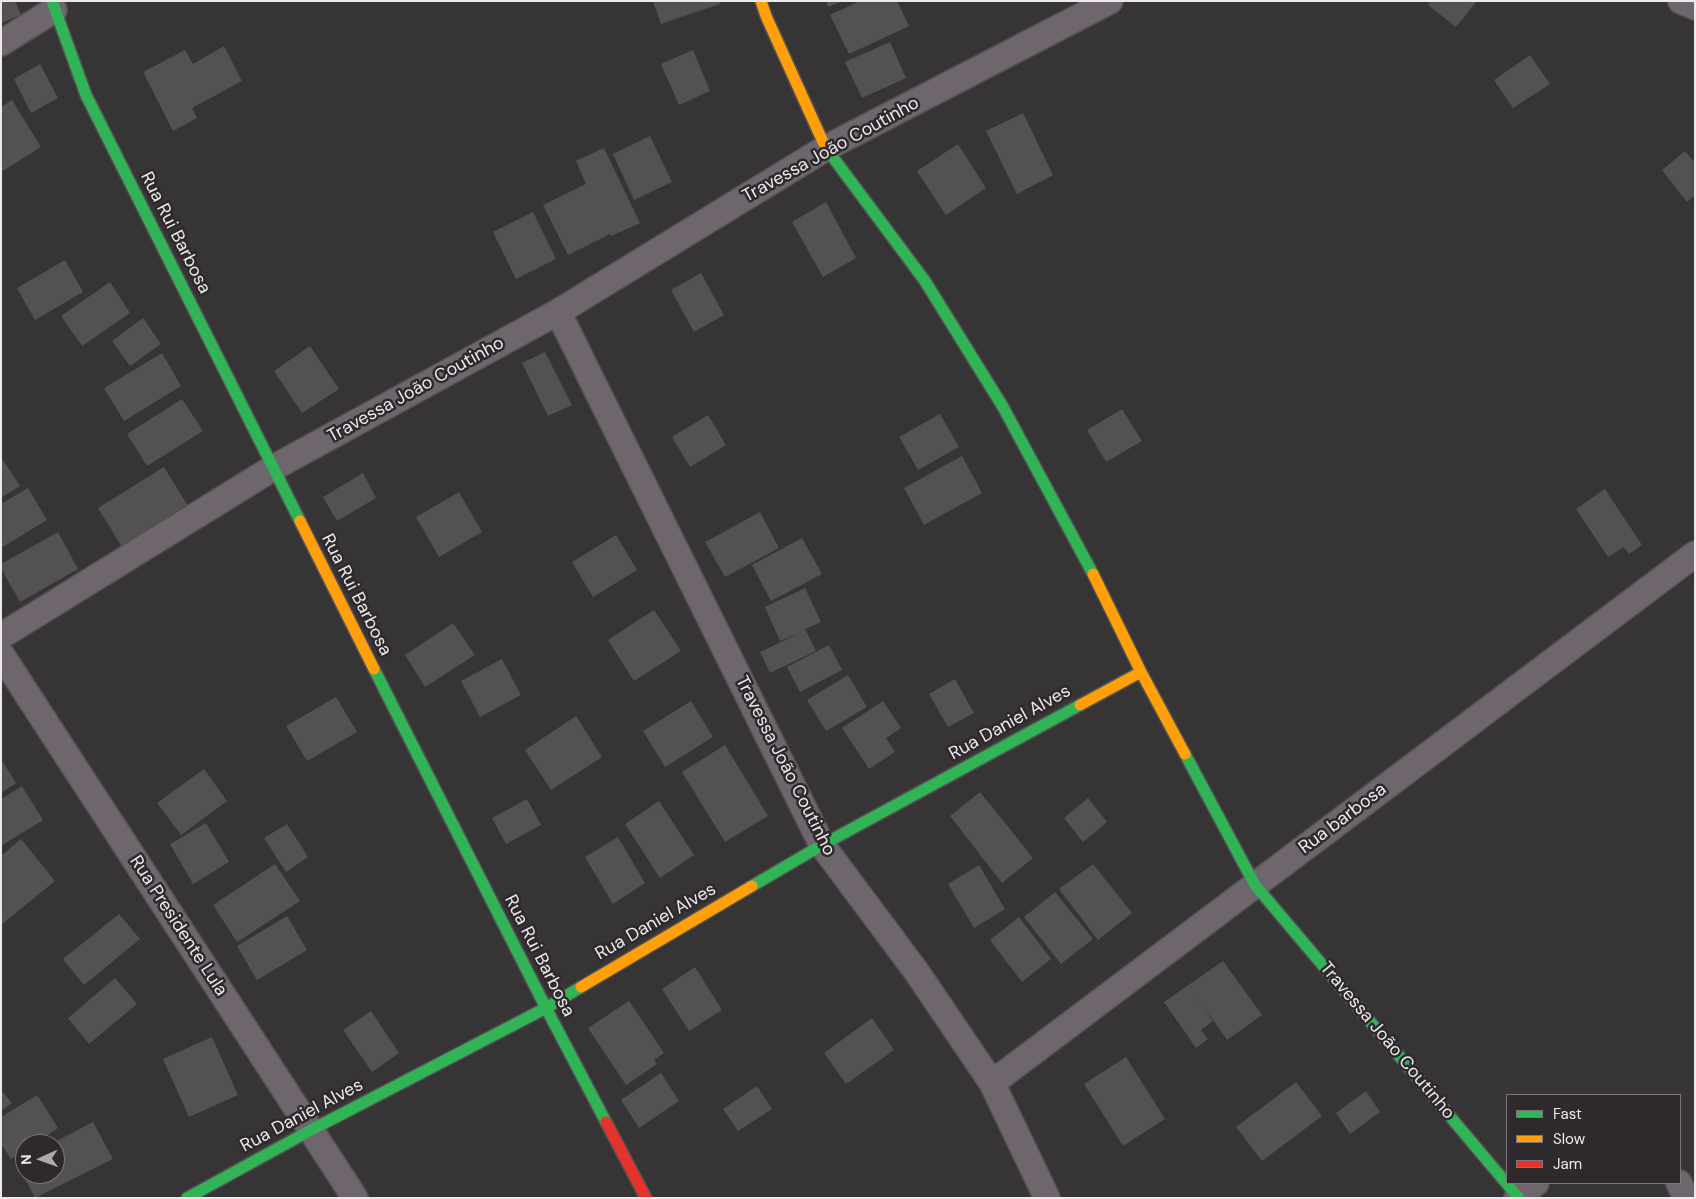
<!DOCTYPE html>
<meta charset="utf-8">
<style>
body{margin:0}
#map{position:relative;width:1696px;height:1199px;overflow:hidden;background:#373436;font-family:"DM Sans",sans-serif}
canvas{display:block}
.frame{position:absolute;inset:0;border:2px solid #ede9eb;pointer-events:none}
.legend{position:absolute;left:1506px;top:1094px;width:175px;height:90px;box-sizing:border-box;background:#2e292d;border:1px solid #7a7679;margin:0;padding:6px 9px;list-style:none;font-size:15px;color:#ede9eb}
.legend li{display:flex;align-items:center;gap:10px;height:25px}
.legend b{width:25px;border:1px solid #7a7679}
.north{position:absolute;left:15px;top:1134px;width:50px;height:50px;box-sizing:border-box;background:#2e292d;border:1px solid #7a7679;border-radius:50%;rotate:268deg;font-size:14px;font-weight:700;line-height:20px;text-align:center;color:#ede9eb}
.north::after{content:'';display:block;margin:auto;width:18px;height:22px;background:#adaaac;clip-path:polygon(50% 0,100% 100%,50% 72%,0 100%)}
</style>
<div id="map">
<canvas width="1696" height="1199"></canvas>
<div class="frame"></div>
<ul class="legend">
<li><b style="height:6px;background:#30b455"></b>Fast</li>
<li><b style="height:6px;background:#ff9f0a"></b>Slow</li>
<li><b style="height:6px;background:#e5322d"></b>Jam</li>
</ul>
<div class="north">N</div>
</div>
<script>
const c = document.querySelector('canvas').getContext('2d');
c.lineJoin = 'round';
function fillPath(path, color) { c.fillStyle = color; c.fill(path, 'evenodd'); }
const poly = rows => new Path2D(rows.map(r => 'M' + r).join(''));
function trace(path, color, width, dash) { c.strokeStyle = color; c.lineWidth = width; c.lineCap = dash ? 'butt' : 'round'; c.setLineDash(dash || []); c.stroke(path); }
function drawText(font, color, halo, rows, align = 'center') {
  c.font = font + ' "DM Sans",sans-serif'; c.lineWidth = 5; c.setLineDash([]); c.textBaseline = 'middle'; c.strokeStyle = halo; c.fillStyle = color; for (const [text, x, y, turn = 0] of rows) {
    c.save(); c.translate(x, y); c.rotate((+turn || 0) * Math.PI / 180); c.textAlign = isNaN(turn) ? turn : align; if (halo) c.strokeText(text, 0, 0); c.fillText(text, 0, 0); c.restore();
  }
}
fillPath(poly([
 [1,1,15,1,21,15,1,23],
 [653,1,720,1,720,4,661,24],
 [826,1,842,1,828,7],
 [860,1,897,1,909,26,849,54,830,15],
 [1431,1,1477,1,1456,27,1428,5],
 [890,42,906,78,862,98,845,62],
 [224,46,242,81,192,108,197,118,173,131,143,72,185,50,193,64],
 [693,50,710,91,679,105,661,64],
 [1530,55,1550,84,1513,108,1494,80],
 [40,64,58,98,31,113,14,79],
 [12,100,41,147,1,172,1,107],
 [1023,113,1053,175,1017,194,986,131],
 [650,136,672,182,634,200,613,154],
 [958,144,986,188,946,215,917,171],
 [604,148,640,223,611,236,610,234,568,255,543,205,586,184,576,161],
 [1685,151,1695,163,1695,195,1687,202,1662,170],
 [826,202,856,258,823,277,792,222],
 [533,212,556,259,516,279,493,232],
 [65,260,83,292,35,320,17,288],
 [701,273,724,315,694,332,671,290],
 [110,282,130,313,82,346,61,316],
 [143,318,161,344,130,366,112,341],
 [310,346,339,389,302,413,274,371],
 [545,352,572,405,548,416,522,363],
 [162,353,181,386,124,421,104,388],
 [182,399,203,431,147,466,127,434],
 [1122,409,1142,441,1106,462,1087,430],
 [940,414,959,447,918,470,899,437],
 [708,415,726,445,690,467,672,437],
 [962,456,982,493,924,525,904,488],
 [1,457,20,486,1,498],
 [164,467,188,506,122,547,98,508],
 [363,473,376,498,337,521,323,497],
 [28,488,47,520,1,548,1,504],
 [1605,489,1642,545,1629,554,1624,547,1608,557,1576,509],
 [459,492,482,532,439,557,416,517],
 [760,512,779,548,725,577,705,542],
 [58,532,78,569,20,602,1,568,1,564],
 [616,535,637,570,593,597,572,562],
 [802,538,822,574,771,601,752,565],
 [805,588,821,622,805,629,816,651,770,673,760,652,802,632,780,641,765,607],
 [654,610,681,651,634,681,608,640],
 [453,623,475,655,425,687,405,655],
 [829,645,842,670,800,692,787,667],
 [502,659,521,695,480,717,461,681],
 [848,675,867,707,826,731,807,700],
 [955,679,974,713,948,727,929,694],
 [336,697,357,732,307,761,286,726],
 [691,701,713,737,665,767,643,731],
 [883,701,901,728,886,738,895,752,869,769,842,728],
 [576,716,602,757,551,790,525,750],
 [725,745,768,816,725,842,682,772],
 [1,759,16,783,1,793],
 [204,769,227,801,181,835,157,803],
 [22,786,43,820,1,846,1,799],
 [980,792,1033,858,1002,883,950,816],
 [1088,798,1107,822,1083,842,1064,818],
 [527,799,541,825,506,844,492,818],
 [659,801,694,855,660,878,625,824],
 [206,823,229,862,193,884,170,844],
 [287,824,308,857,286,872,264,838],
 [618,837,645,883,613,904,585,857],
 [21,839,55,881,1,925,1,856],
 [275,864,300,901,237,942,213,905],
 [1093,864,1132,913,1098,940,1059,889],
 [979,865,1005,909,974,928,948,884],
 [1055,892,1093,939,1061,964,1024,917],
 [119,914,140,939,84,985,63,959],
 [287,916,307,950,257,980,237,946],
 [1019,917,1051,959,1022,982,990,940],
 [1223,961,1262,1015,1227,1040,1197,997,1213,1021,1201,1030,1208,1039,1196,1048,1164,1002],
 [695,967,722,1010,689,1031,662,989],
 [115,978,137,1004,89,1044,68,1018],
 [629,1001,664,1053,654,1060,657,1064,626,1085,588,1028],
 [371,1011,399,1053,372,1072,343,1030],
 [872,1018,894,1050,846,1084,824,1053],
 [212,1037,238,1095,189,1117,163,1059],
 [1126,1057,1165,1119,1123,1146,1084,1084],
 [661,1073,679,1101,639,1128,621,1100],
 [1296,1082,1322,1116,1262,1161,1236,1127],
 [757,1086,772,1109,738,1131,723,1109],
 [1,1090,12,1103,1,1111],
 [1366,1091,1380,1112,1350,1134,1336,1113],
 [37,1095,58,1128,34,1144,25,1144,25,1150,11,1159,1,1144,1,1117],
 [93,1122,113,1159,35,1198,16,1162,25,1157,25,1174,55,1174,55,1144,51,1144]
]), '#545153');
const street = poly([
 [1681,1,1695,7],
 [1,43,54,10],
 [558,312,822,845,916,971,992,1083,1047,1198],
 [1,636,273,468,558,312,826,148,1110,1],
 [1,654,355,1198],
 [992,1083,1695,554],
 [1679,1183,1686,1198],
 [1517,1198,1536,1183]
]);
const fast = poly([
 [52,1,86,95,300,521],
 [823,142,826,148,925,281,1003,407,1093,574],
 [374,669,546,1008,606,1122],
 [1185,754,1255,885,1518,1197],
 [752,886,822,845,1080,705],
 [187,1198,311,1130,546,1008,581,987]
]);
const slow = poly([
 [761,1,766,16,823,142],
 [300,521,374,669],
 [1093,574,1141,672,1185,754],
 [1080,705,1141,672],
 [581,987,752,886]
]);
const jam = poly([
 [606,1122,646,1198]
]);
trace(street, '#535253', 28);
trace(fast, '#535253', 14);
trace(slow, '#535253', 14);
trace(jam, '#535253', 14);
trace(street, '#6f656d', 25);
trace(fast, '#30b455', 11);
trace(slow, '#ff9f0a', 11);
trace(jam, '#e5322d', 11);
drawText('18px', '#ede9eb', '#2e292d', [
 ["Travessa João Coutinho",831,150,-29],
 ["Rua Rui Barbosa",175,233,63],
 ["Travessa João Coutinho",416,390,-29],
 ["Rua Rui Barbosa",356,595,63],
 ["Rua Daniel Alves",1010,723,-29],
 ["Travessa João Coutinho",785,766,63],
 ["Rua barbosa",1343,819,-37],
 ["Rua Daniel Alves",656,922,-30],
 ["Rua Presidente Lula",178,926,57],
 ["Rua Rui Barbosa",539,956,63],
 ["Travessa João Coutinho",1387,1041,50],
 ["Rua Daniel Alves",302,1116,-28]
]);
</script>
